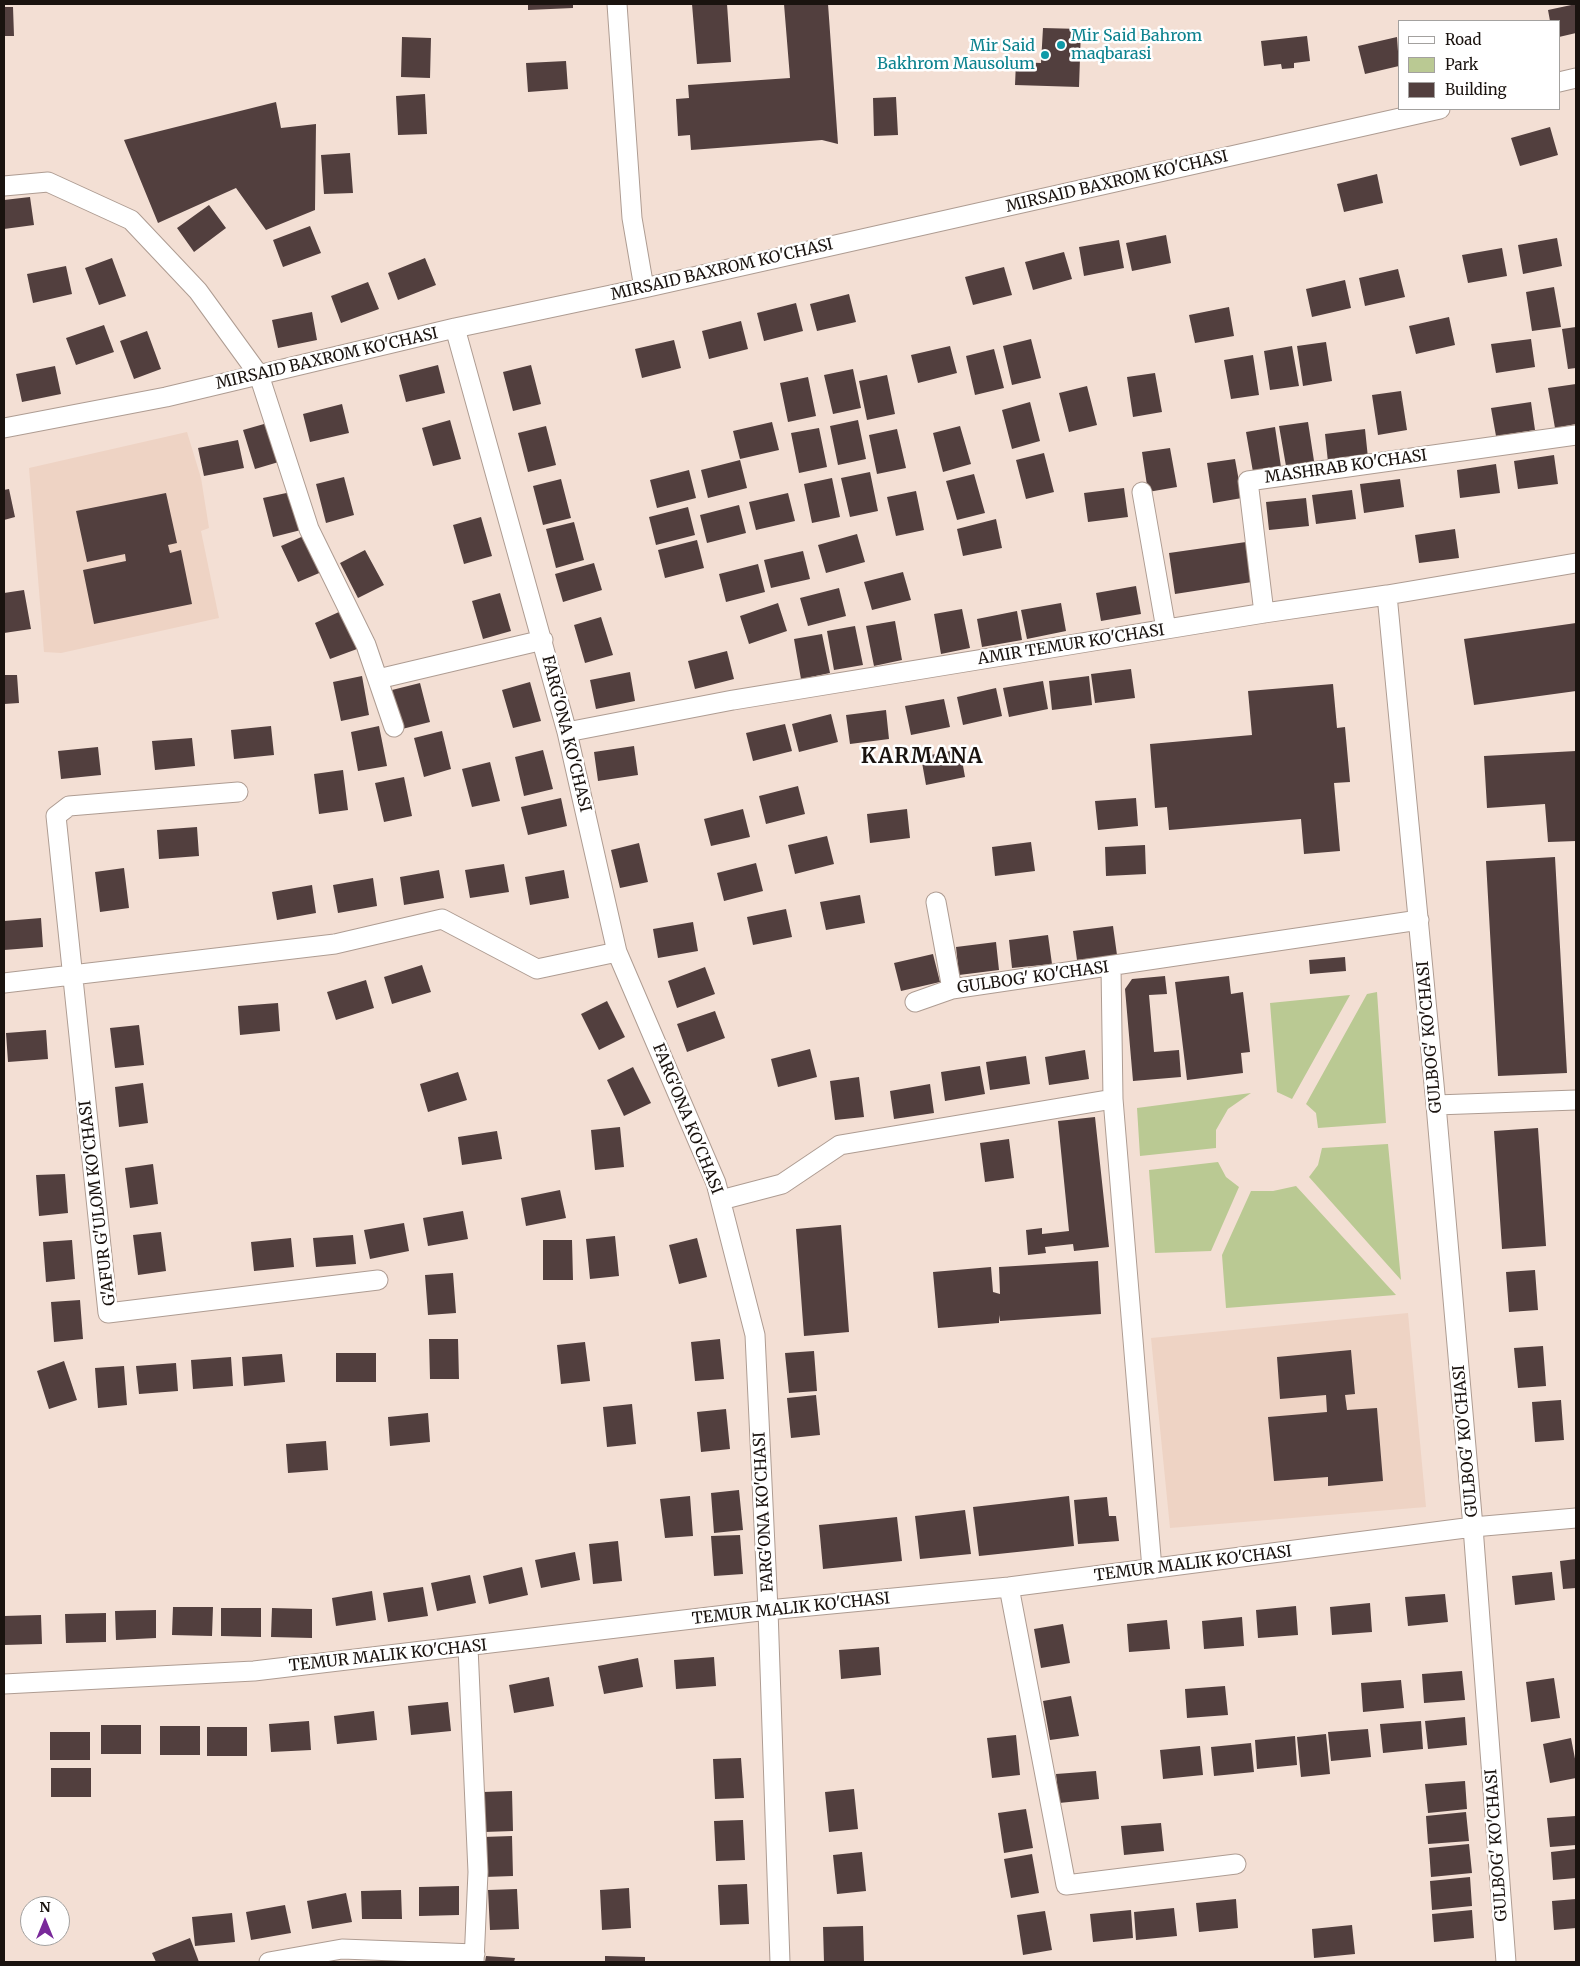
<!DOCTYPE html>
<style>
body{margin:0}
#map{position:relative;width:1580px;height:1966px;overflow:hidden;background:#f3dfd4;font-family:Merriweather,serif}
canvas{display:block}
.frame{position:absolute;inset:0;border:5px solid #1a130f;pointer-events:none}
.legend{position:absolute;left:1398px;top:20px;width:162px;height:90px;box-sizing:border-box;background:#fff;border:1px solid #a3a19f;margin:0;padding:6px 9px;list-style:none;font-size:15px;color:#1a130f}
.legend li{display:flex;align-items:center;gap:10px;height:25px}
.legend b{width:25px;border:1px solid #a3a19f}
.north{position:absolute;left:20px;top:1896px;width:50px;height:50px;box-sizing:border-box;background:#fff;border:1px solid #a3a19f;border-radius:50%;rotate:0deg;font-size:14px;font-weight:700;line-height:20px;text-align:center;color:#1a130f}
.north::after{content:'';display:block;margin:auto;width:18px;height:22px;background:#79299a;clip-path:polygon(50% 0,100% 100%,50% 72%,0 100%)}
</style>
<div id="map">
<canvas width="1580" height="1966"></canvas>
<div class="frame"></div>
<ul class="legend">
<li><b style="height:6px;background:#fff"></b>Road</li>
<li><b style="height:14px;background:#bac993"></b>Park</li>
<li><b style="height:14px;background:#523f3e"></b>Building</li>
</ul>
<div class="north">N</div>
</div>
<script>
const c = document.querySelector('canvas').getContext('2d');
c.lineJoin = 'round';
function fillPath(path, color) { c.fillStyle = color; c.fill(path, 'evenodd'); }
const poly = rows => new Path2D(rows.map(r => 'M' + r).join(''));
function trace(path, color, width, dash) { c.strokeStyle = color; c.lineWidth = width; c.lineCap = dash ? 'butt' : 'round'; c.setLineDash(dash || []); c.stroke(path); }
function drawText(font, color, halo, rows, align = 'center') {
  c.font = font + ' Merriweather,serif'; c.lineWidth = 5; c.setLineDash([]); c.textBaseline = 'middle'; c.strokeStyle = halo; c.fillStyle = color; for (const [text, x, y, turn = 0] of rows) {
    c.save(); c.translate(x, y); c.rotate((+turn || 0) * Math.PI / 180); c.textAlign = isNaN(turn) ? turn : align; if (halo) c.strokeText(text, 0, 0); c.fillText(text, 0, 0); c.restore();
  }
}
fillPath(poly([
 [187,432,201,478,209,528,201,531,219,618,61,653,44,652,29,468],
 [1408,1313,1426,1507,1170,1528,1151,1338]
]), '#eed3c4');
fillPath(poly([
 [1377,992,1386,1123,1318,1128,1316,1113,1306,1104,1367,994],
 [1350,995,1292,1099,1277,1092,1270,1003],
 [1251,1093,1228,1109,1216,1130,1216,1148,1140,1156,1137,1108],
 [1388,1144,1401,1280,1309,1177,1318,1165,1322,1148],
 [1218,1162,1226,1177,1239,1187,1211,1251,1155,1253,1149,1170],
 [1296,1186,1396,1295,1226,1308,1222,1255,1251,1191,1273,1191]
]), '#bac993');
fillPath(poly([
 [528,4,573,4,573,8,528,10],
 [692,4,727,4,731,62,697,64],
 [784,4,828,4,838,144,822,140,691,150,690,135,678,136,676,99,689,98,688,85,790,78],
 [1576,4,1576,33,1559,37,1559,21,1550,21,1548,10],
 [4,7,13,7,14,36,4,36],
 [1043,28,1081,29,1079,87,1015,85,1016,62,1041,63],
 [1307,36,1310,61,1294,63,1294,68,1282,69,1281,64,1264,66,1261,41],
 [402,37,431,38,430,78,401,77],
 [1397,37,1399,66,1365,74,1358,46],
 [566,61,568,89,528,92,526,63],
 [425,94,427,134,398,135,396,96],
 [896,97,898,135,874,136,873,98],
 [276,102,281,128,316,124,315,210,266,230,236,188,158,223,124,140],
 [1550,127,1558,155,1520,166,1511,138],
 [350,153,353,193,324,194,321,155],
 [1377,174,1383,203,1344,212,1337,184],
 [30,197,34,225,4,229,4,200],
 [209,205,226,228,194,252,177,228],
 [310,226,321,253,283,267,273,240],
 [1166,235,1171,263,1132,271,1126,243],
 [1557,238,1562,266,1523,274,1518,245],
 [1119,240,1124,268,1084,276,1079,247],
 [1502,248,1507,276,1468,283,1462,255],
 [1064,252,1072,279,1033,290,1025,262],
 [112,258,126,296,99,305,85,268],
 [425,258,436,285,398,300,388,273],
 [66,266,72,294,33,303,27,274],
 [1004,267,1012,295,973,305,965,277],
 [1398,269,1405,297,1365,306,1359,278],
 [1345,280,1351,308,1312,317,1306,289],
 [368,282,379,309,341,323,331,296],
 [1554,287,1561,327,1532,331,1526,292],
 [849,294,856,322,817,331,810,304],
 [796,303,803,331,764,341,757,313],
 [1229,307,1234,336,1195,343,1189,315],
 [312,312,317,340,278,348,272,320],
 [1449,317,1455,345,1416,354,1409,326],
 [741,321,748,349,709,359,702,331],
 [104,325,114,352,76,365,66,338],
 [1576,327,1576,368,1568,369,1562,329],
 [147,331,161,369,134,379,120,341],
 [1031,339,1041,378,1012,385,1003,346],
 [1531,339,1535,367,1496,373,1491,344],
 [674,340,681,368,642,378,635,349],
 [1326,342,1332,381,1303,386,1297,346],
 [950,346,957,373,918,383,911,355],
 [1292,346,1299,386,1270,390,1264,351],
 [994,349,1004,388,975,395,966,356],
 [1253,355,1259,395,1231,399,1224,360],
 [438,365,445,393,406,402,399,375],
 [531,365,541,404,513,411,503,372],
 [55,366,61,394,22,402,16,374],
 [853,369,861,408,833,414,824,375],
 [1155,373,1162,412,1133,417,1127,377],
 [887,375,895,414,867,420,859,381],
 [808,377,816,416,788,422,780,383],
 [1576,384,1576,424,1555,428,1548,388],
 [1087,386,1097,425,1069,432,1059,393],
 [1401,391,1407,430,1378,435,1372,395],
 [1030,402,1040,441,1012,449,1002,410],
 [1531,402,1535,430,1496,436,1491,408],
 [342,404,349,433,310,442,303,414],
 [450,420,461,459,433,466,422,428],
 [858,420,866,459,838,465,830,426],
 [271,422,282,461,255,469,243,430],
 [772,422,779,450,740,459,733,431],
 [1308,422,1314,461,1286,466,1279,426],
 [546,426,556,465,528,472,518,433],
 [960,426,971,464,943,472,933,433],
 [1275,427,1281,467,1253,472,1246,432],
 [819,428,827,467,799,473,791,433],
 [897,429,906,468,877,474,869,435],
 [1365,429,1368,458,1328,462,1325,434],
 [238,440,244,468,204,476,198,448],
 [1170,448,1177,487,1148,492,1142,452],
 [1044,453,1054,492,1026,499,1016,460],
 [1554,455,1558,484,1518,489,1514,461],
 [1235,459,1242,498,1213,503,1207,463],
 [740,460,747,488,708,498,701,470],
 [1496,464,1500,493,1460,498,1457,470],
 [689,470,696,498,657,508,650,480],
 [870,472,878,511,850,517,841,478],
 [974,474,985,513,957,520,946,481],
 [344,477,354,515,326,523,316,484],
 [832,478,840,517,812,523,804,484],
 [561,479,571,518,543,525,533,486],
 [1400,479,1404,507,1364,513,1360,484],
 [1124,488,1128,517,1088,522,1084,493],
 [9,489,15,517,4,520,4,490],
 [1352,490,1356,519,1316,524,1312,495],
 [916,491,924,530,896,536,887,497],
 [291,492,301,530,273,537,263,498],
 [166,493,177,543,168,545,170,553,181,550,192,604,94,624,83,570,126,561,125,554,87,562,76,511],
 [788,493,795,521,756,530,749,502],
 [1306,498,1309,526,1269,530,1266,502],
 [739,505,746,533,707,543,700,515],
 [688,507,695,535,656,545,649,517],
 [481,517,492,556,464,564,453,525],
 [996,519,1002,548,963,556,957,529],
 [574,522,584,560,556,568,546,529],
 [1455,529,1459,558,1419,563,1415,535],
 [308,534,324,571,298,582,281,546],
 [857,534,865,562,826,573,818,545],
 [697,540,704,568,665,578,658,550],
 [1246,542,1252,582,1175,594,1169,553],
 [365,550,384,585,358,598,340,563],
 [803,551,810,579,771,588,764,560],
 [594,563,602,590,563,602,555,574],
 [758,564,765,592,726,602,719,574],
 [903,572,911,600,872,610,864,582],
 [1136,586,1141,614,1101,621,1096,593],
 [839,588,846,616,808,626,800,598],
 [24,590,31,629,4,633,4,593],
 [500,593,511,631,483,639,472,601],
 [778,603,787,631,749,644,740,616],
 [1061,603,1066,631,1027,639,1021,610],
 [962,609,970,648,941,654,934,614],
 [341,611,357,649,330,659,315,623],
 [1017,611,1022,640,982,647,977,619],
 [601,617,613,655,585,663,574,625],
 [895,621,902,660,874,666,866,626],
 [1576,623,1576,691,1474,705,1464,639],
 [855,626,863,665,834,670,827,631],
 [822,634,830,673,801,679,794,639],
 [727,651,734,679,695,689,688,661],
 [1131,669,1135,698,1095,703,1091,674],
 [630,672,635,701,596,709,590,680],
 [4,675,17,675,19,703,4,704],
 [362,676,369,715,341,721,333,682],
 [1089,676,1092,705,1052,710,1049,681],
 [1043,681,1048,709,1009,717,1003,688],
 [530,682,541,721,513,728,502,690],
 [420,683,430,722,402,729,392,690],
 [1333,684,1337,728,1345,727,1350,782,1334,783,1340,851,1304,854,1301,819,1169,830,1167,807,1155,808,1150,744,1252,735,1248,691],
 [996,688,1002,716,963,725,957,697],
 [944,699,950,727,911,735,905,706],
 [886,710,889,739,850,744,846,715],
 [831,714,838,742,799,752,792,724],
 [785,724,792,751,753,761,746,733],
 [271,726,274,755,234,759,231,730],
 [379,726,387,766,358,771,351,732],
 [442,731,451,769,424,777,414,738],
 [192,738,195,766,155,770,152,741],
 [634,746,638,775,598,781,594,752],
 [98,747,101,775,61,779,58,751],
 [960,749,965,777,926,785,921,757],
 [543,750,553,789,524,796,515,757],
 [1576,751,1576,841,1548,842,1545,804,1487,808,1484,756],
 [490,762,500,801,472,807,462,769],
 [343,770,348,810,319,814,314,774],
 [404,777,412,816,384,822,375,783],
 [798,786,805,814,766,824,759,796],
 [561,798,567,826,528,835,521,807],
 [1136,798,1138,826,1098,830,1095,801],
 [743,809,750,837,711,846,704,819],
 [907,809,910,838,870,843,867,814],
 [197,827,199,856,159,859,157,830],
 [827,836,834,864,795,874,788,845],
 [1031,842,1035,871,995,876,992,847],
 [639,843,648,882,620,888,611,850],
 [1145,845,1146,874,1106,876,1105,847],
 [1555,857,1567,1073,1498,1076,1486,861],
 [756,863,763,891,724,901,717,873],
 [504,864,509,892,470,898,465,870],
 [124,868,129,908,100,912,95,872],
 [439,870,444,898,404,905,400,877],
 [564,870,569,898,530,905,525,877],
 [373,878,377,906,338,913,333,885],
 [312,885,316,913,277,920,272,892],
 [860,895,865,923,826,930,820,902],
 [786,909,792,937,753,945,747,917],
 [41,918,43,947,4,950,4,921],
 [693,922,698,951,658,958,653,929],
 [1113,926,1117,955,1077,960,1073,931],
 [1048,935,1052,964,1012,968,1009,940],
 [996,942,999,970,959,975,956,947],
 [933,954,940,982,901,991,894,963],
 [1345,957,1346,971,1310,974,1309,960],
 [422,965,431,992,392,1004,384,977],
 [705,967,715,994,677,1008,668,981],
 [1165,976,1167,994,1149,995,1154,1052,1179,1050,1181,1077,1133,1081,1125,989,1132,979],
 [1229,976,1231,994,1243,992,1250,1052,1241,1053,1243,1073,1187,1080,1175,982],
 [366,980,374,1008,336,1020,327,992],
 [607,1001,625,1037,599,1050,581,1014],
 [278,1003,280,1031,240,1035,238,1006],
 [715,1011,725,1038,687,1052,677,1024],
 [139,1025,144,1065,115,1068,110,1028],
 [46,1030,48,1059,8,1062,6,1033],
 [810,1049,817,1077,778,1087,771,1059],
 [1085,1050,1089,1079,1049,1085,1045,1057],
 [1026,1056,1030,1084,990,1090,986,1062],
 [980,1066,985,1094,945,1101,941,1072],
 [633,1067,651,1103,624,1116,607,1080],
 [458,1072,467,1100,428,1112,420,1084],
 [859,1077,864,1117,835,1120,830,1081],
 [143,1083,148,1123,119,1127,115,1087],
 [930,1084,934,1113,894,1119,890,1091],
 [1095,1117,1109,1247,1074,1251,1073,1244,1045,1247,1046,1253,1028,1255,1026,1230,1042,1228,1042,1234,1069,1231,1058,1121],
 [620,1127,624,1167,595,1170,591,1130],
 [1538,1128,1546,1246,1502,1249,1494,1131],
 [497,1131,502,1159,462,1165,458,1137],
 [1009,1139,1014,1178,985,1182,980,1143],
 [153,1164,158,1204,130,1208,125,1168],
 [65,1174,68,1213,39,1216,36,1175],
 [560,1190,566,1218,526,1226,521,1198],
 [463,1211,468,1239,428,1246,423,1218],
 [404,1223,409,1251,370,1259,364,1230],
 [841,1225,849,1332,804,1336,796,1229],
 [161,1232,166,1271,138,1275,133,1235],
 [353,1235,356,1264,316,1267,313,1238],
 [615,1236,619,1276,590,1279,586,1239],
 [291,1238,294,1267,254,1271,251,1242],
 [697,1238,707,1277,679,1284,669,1245],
 [72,1240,75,1279,46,1282,43,1242],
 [543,1240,572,1240,573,1280,543,1280],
 [1098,1261,1101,1314,1000,1321,999,1315,999,1323,938,1328,933,1272,991,1267,993,1292,1000,1294,999,1267],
 [1535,1270,1538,1310,1509,1312,1506,1272],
 [453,1273,456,1313,428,1315,425,1275],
 [80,1300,83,1339,54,1342,51,1302],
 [429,1339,458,1339,459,1379,430,1379],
 [720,1339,724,1379,695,1381,691,1342],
 [585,1342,590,1381,561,1384,557,1345],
 [1543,1346,1546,1386,1518,1388,1514,1348],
 [1351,1350,1355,1394,1345,1395,1347,1410,1377,1408,1383,1481,1328,1486,1328,1477,1274,1481,1268,1417,1327,1412,1326,1395,1280,1399,1277,1357],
 [814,1351,817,1391,789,1393,785,1353],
 [336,1353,376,1353,376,1382,336,1382],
 [282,1354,285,1382,244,1386,242,1357],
 [231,1357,233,1386,193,1389,191,1360],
 [64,1361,77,1400,49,1409,37,1371],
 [176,1363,178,1391,139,1394,136,1366],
 [124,1366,127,1405,98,1408,95,1368],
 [816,1395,820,1435,791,1438,787,1398],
 [1561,1400,1564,1440,1535,1442,1532,1402],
 [632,1404,636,1444,607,1447,603,1407],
 [726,1409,730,1449,701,1452,697,1412],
 [428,1413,430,1442,390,1446,388,1417],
 [326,1441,328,1470,288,1473,286,1444],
 [739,1490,743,1530,714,1533,711,1493],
 [690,1496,693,1536,665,1538,660,1499],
 [1069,1496,1074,1546,979,1556,973,1507],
 [1107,1497,1109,1516,1116,1516,1119,1541,1078,1544,1074,1500],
 [965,1510,971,1554,920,1559,915,1516],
 [897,1517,902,1561,823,1569,819,1525],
 [740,1535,743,1574,714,1576,711,1536],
 [618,1541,622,1581,593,1584,589,1544],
 [575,1552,580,1580,541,1588,535,1560],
 [1576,1559,1576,1588,1563,1589,1560,1561],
 [522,1567,528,1595,489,1604,483,1576],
 [1552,1572,1555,1600,1515,1605,1512,1576],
 [470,1575,476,1603,437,1611,431,1583],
 [423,1587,428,1616,388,1622,383,1593],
 [372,1591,376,1620,336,1626,332,1598],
 [1445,1594,1448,1622,1408,1626,1405,1597],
 [1370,1603,1372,1632,1332,1635,1330,1607],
 [1296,1606,1298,1635,1258,1638,1256,1610],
 [173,1607,213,1607,212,1636,172,1635],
 [221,1608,261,1608,261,1637,221,1636],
 [272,1608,312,1609,312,1638,271,1637],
 [156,1610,156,1638,116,1640,115,1611],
 [106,1613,106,1642,66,1643,65,1614],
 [41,1615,42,1644,4,1645,4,1616],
 [1242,1617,1244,1646,1204,1649,1202,1621],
 [1167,1620,1170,1649,1129,1652,1127,1624],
 [1063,1624,1070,1663,1041,1668,1034,1629],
 [879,1647,881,1675,841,1679,839,1650],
 [714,1657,716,1686,676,1689,674,1660],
 [638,1658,643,1687,604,1694,598,1666],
 [1462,1671,1465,1700,1424,1703,1422,1674],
 [549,1677,554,1706,514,1713,509,1685],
 [1554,1678,1560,1718,1531,1722,1526,1682],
 [1401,1680,1404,1708,1363,1712,1361,1683],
 [1225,1686,1228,1715,1187,1718,1185,1689],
 [1071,1696,1079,1736,1050,1740,1043,1701],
 [448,1702,451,1731,411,1735,408,1706],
 [374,1711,377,1740,337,1744,334,1716],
 [1465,1717,1467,1745,1428,1749,1425,1721],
 [309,1721,311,1750,271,1752,269,1724],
 [1421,1721,1423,1749,1383,1753,1380,1724],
 [101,1725,141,1725,141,1754,101,1754],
 [160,1726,200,1726,200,1755,160,1755],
 [207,1727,247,1727,247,1756,207,1756],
 [1368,1729,1371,1757,1331,1761,1328,1732],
 [50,1732,90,1732,90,1760,50,1760],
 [1326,1734,1330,1774,1301,1777,1297,1737],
 [1016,1735,1020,1775,992,1778,987,1738],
 [1295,1736,1297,1765,1257,1769,1255,1740],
 [1571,1738,1576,1764,1576,1778,1550,1783,1543,1744],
 [1251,1743,1254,1772,1214,1776,1211,1747],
 [1200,1746,1203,1775,1163,1779,1160,1750],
 [741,1758,744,1798,715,1799,713,1759],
 [51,1768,91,1768,91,1797,51,1797],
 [1096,1771,1099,1799,1059,1803,1056,1774],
 [1465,1781,1467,1809,1428,1813,1425,1784],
 [854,1789,858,1829,829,1832,825,1792],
 [512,1791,513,1831,484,1832,483,1792],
 [1026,1809,1033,1848,1004,1853,998,1813],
 [1466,1812,1469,1841,1428,1844,1426,1816],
 [1576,1816,1576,1845,1550,1847,1547,1818],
 [743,1820,745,1860,716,1861,714,1821],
 [1161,1823,1164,1851,1124,1855,1121,1826],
 [512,1836,513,1876,484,1877,483,1837],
 [1469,1844,1472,1873,1431,1877,1429,1848],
 [1576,1849,1576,1878,1553,1880,1551,1852],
 [862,1852,866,1891,837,1894,833,1855],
 [1032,1854,1039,1893,1011,1898,1004,1859],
 [1470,1877,1472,1906,1432,1910,1430,1881],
 [747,1884,749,1924,720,1925,718,1885],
 [459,1886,459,1915,419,1916,419,1887],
 [629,1888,631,1928,602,1930,600,1890],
 [517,1889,519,1929,490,1930,488,1890],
 [401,1890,402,1919,362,1919,361,1891],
 [346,1893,352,1922,312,1929,307,1901],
 [1236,1899,1238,1928,1199,1932,1196,1903],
 [1576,1899,1576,1928,1554,1930,1552,1901],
 [285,1905,291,1933,251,1940,246,1912],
 [1174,1908,1177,1936,1136,1940,1134,1912],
 [1131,1910,1133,1938,1093,1942,1090,1914],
 [1472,1910,1474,1938,1434,1942,1432,1914],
 [1045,1911,1052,1950,1023,1955,1017,1915],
 [232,1913,235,1942,195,1946,192,1917],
 [1352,1925,1355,1954,1314,1958,1312,1929],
 [863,1926,864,1962,824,1962,823,1927],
 [190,1938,199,1962,156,1962,152,1953],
 [486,1956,515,1958,514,1962,485,1962],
 [605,1956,645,1957,645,1962,605,1962]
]), '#523f3e');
const minor = poly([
 [617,4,632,218,644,288],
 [1559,82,1576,78],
 [4,186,48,182,131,220,198,291,259,375,309,529,366,645,394,727],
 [455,328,567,732,617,952,716,1183,755,1335,768,1610,780,1962],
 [4,428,166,397,455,328,644,288,1440,109],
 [1142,492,1166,629],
 [1387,595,1436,1105,1473,1527,1506,1962],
 [1264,613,1248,481,1576,435],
 [378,679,543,640],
 [567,732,733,700,1264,613,1387,595,1576,563],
 [238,792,69,806,56,816,108,1313,378,1280],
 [936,902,952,989],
 [1111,967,1113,1099,1152,1569],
 [4,983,335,944,442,919,537,969,617,952],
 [915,1002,952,989,1419,920],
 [1436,1105,1576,1100],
 [721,1200,782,1184,840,1145,1113,1099],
 [1009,1587,1066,1885,1236,1864],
 [468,1647,478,1872,474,1962],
 [4,1684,254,1671,768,1610,1009,1587,1473,1527,1576,1518],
 [269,1962,342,1949,475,1954]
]);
trace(minor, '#ae9c92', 21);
trace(minor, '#fff', 19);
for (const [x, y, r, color] of [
 [1061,45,5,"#0f9aa8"],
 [1045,55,5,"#0f9aa8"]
]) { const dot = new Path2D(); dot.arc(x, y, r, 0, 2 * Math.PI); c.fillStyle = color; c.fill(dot); trace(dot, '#fff', 2); }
drawText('16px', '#0d838f', '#fff', [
 ["Mir Said Bahrom",1071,36],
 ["maqbarasi",1071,54],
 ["Mir Said",1035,46,"right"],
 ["Bakhrom Mausolum",1035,64,"right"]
], 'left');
drawText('16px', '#1a130f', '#fff', [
 ["MIRSAID BAXROM KO'CHASI",1117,182,-13],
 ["MIRSAID BAXROM KO'CHASI",722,270,-13],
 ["MIRSAID BAXROM KO'CHASI",327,359,-13],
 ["MASHRAB KO'CHASI",1346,467,-8],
 ["AMIR TEMUR KO'CHASI",1071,645,-9],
 ["FARG'ONA KO'CHASI",566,734,76],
 ["GULBOG' KO'CHASI",1033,978,-8],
 ["GULBOG' KO'CHASI",1430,1037,-95],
 ["FARG'ONA KO'CHASI",687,1119,68],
 ["G'AFUR G'ULOM KO'CHASI",98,1203,-97],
 ["GULBOG' KO'CHASI",1466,1441,-95],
 ["FARG'ONA KO'CHASI",764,1512,-93],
 ["TEMUR MALIK KO'CHASI",1193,1564,-7],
 ["TEMUR MALIK KO'CHASI",791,1609,-6],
 ["TEMUR MALIK KO'CHASI",388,1656,-6],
 ["GULBOG' KO'CHASI",1497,1845,-94]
]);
c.letterSpacing = '1px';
drawText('bold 21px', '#1a130f', '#fff', [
 ["KARMANA",922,757]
]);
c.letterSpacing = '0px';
</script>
